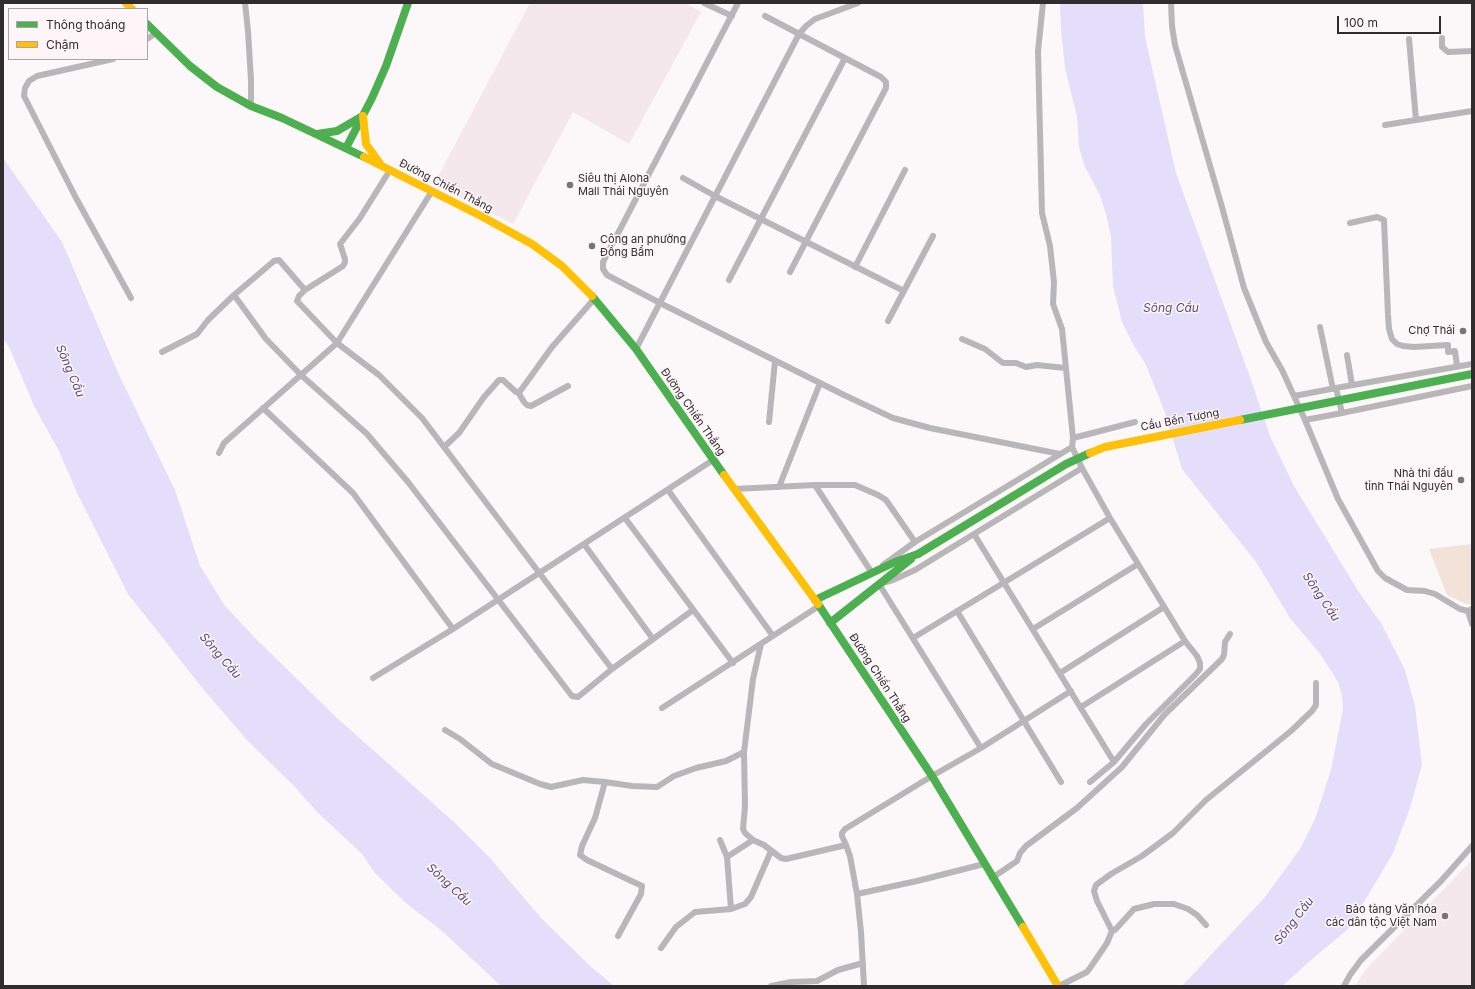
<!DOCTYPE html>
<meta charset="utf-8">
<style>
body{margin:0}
#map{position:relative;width:1475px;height:989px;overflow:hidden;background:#fcf7f9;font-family:Inter,sans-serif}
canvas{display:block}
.frame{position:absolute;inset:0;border:4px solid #312c2e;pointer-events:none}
.legend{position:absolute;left:8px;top:8px;width:140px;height:52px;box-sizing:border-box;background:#fef5f8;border:1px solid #aca5a7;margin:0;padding:5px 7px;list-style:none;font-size:12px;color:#312c2e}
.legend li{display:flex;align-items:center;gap:8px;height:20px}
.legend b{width:20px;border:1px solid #aca5a7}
.scale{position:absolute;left:1337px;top:16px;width:104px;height:18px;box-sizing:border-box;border:2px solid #312c2e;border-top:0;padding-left:5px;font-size:12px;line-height:14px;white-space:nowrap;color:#312c2e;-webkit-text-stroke:3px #fef5f8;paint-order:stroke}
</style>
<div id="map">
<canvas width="1475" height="989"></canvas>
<div class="frame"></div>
<ul class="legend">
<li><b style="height:5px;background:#4caf50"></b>Thông thoáng</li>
<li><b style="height:5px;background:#ffc107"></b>Chậm</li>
</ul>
<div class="scale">100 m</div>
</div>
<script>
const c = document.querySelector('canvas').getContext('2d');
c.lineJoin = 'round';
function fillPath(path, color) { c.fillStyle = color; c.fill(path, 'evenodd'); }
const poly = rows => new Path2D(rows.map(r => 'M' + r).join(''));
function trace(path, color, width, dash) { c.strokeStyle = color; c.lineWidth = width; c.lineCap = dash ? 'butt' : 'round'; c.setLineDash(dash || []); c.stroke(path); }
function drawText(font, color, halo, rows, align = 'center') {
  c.font = font + ' Inter,sans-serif'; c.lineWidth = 3; c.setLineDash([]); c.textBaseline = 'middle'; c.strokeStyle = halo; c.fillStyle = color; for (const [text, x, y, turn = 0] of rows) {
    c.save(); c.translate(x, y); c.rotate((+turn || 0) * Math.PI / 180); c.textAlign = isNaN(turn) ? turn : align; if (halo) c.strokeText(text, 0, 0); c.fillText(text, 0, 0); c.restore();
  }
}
fillPath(poly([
 [530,3,685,3,701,12,629,144,573,112,513,224,434,184],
 [1472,860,1472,986,1355,986,1367,968]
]), '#f5e8ed');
fillPath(poly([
 [1472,544,1472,604,1466,604,1447,595,1429,549]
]), '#f2e2d8');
fillPath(poly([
 [1060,3,1143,3,1145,37,1176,173,1251,380,1270,436,1294,486,1360,594,1381,623,1405,670,1415,706,1422,765,1410,808,1393,853,1348,929,1311,960,1282,986,1182,986,1265,897,1300,849,1315,819,1331,770,1343,709,1342,695,1338,682,1321,655,1290,618,1256,562,1182,469,1164,410,1146,365,1133,344,1122,322,1113,286,1111,236,1106,214,1100,195,1085,167,1079,147,1077,117,1065,68,1061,30],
 [3,158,62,242,119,375,175,490,200,566,225,606,257,640,337,718,455,823,490,858,541,918,589,965,614,986,501,986,441,930,407,904,375,873,362,854,317,812,296,788,247,740,204,690,128,594,78,495,59,451,34,406,10,349,3,338]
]), '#e4defb');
trace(poly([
 [245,3,248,31,251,80,251,106],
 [704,3,732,16],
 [738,3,603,262,603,269,607,275,660,303,844,395,893,418,930,428,1060,454],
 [1043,3,1038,51,1042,213,1050,246,1054,282,1053,304,1062,329,1073,438,1072,447,1082,468,1110,518,1185,641,1197,656,1200,663,1200,669,1196,674,1146,724,1114,762,1090,782],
 [1171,3,1172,26,1175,45,1222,207,1244,288,1266,342,1282,370,1305,420,1338,499,1378,571,1385,578,1407,590,1425,591,1435,594,1460,609,1468,611,1472,609],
 [765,16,881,77,886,82,886,88,790,272],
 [1442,38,1442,47,1448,52,1472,51],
 [147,39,156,33],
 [1409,39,1416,120],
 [113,59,37,76,29,81,25,88,24,96,76,198,131,298],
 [1385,125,1472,111],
 [390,170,360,218,340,244,345,259,345,262,343,266,305,290,299,296,297,301,337,343,379,375,422,418,612,669],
 [683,178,715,196,904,291],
 [1350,223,1377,217,1384,220,1388,315,1389,329,1392,339,1397,344,1403,346,1414,347,1448,345,1448,352,1455,351,1457,366],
 [855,267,905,170],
 [729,280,845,58],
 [234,295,266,339,301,375,367,434,408,482,572,696,578,697,612,669,693,610],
 [888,321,933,236],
 [1320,327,1333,389],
 [962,339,985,349,1003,363,1016,363,1026,367,1037,365,1065,368],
 [636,349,799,34,806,26,815,19,858,3],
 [162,352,197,334,208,320,234,295,274,261,279,260,305,290],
 [1347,355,1352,385],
 [1472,364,1336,388,1342,413,1472,386],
 [518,392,524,402,527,405,531,406,568,386],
 [1294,396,1336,388],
 [263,408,353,493,453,629],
 [1305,420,1342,413],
 [769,422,775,361],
 [1073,438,1135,422],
 [444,447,459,433,484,397,499,380,503,380,516,392,518,392,521,390,552,347,595,298],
 [219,453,224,443,337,343,432,191],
 [815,485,855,485,878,495,886,500,915,542],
 [779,487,820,383],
 [734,489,815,485,872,573,874,572],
 [668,490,773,636],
 [625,518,733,663],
 [974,534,1114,762],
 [584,544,653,639],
 [883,565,915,542,1072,447],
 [957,611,1061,782],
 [1468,611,1472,624],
 [1033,629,1138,564],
 [913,638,1110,518],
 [761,644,753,679,744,752,745,806,743,829,745,833,753,840,764,845,781,858,786,859,846,845,842,836,842,833,845,829,932,776,981,748,1071,691],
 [1060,673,1164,607],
 [373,678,453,629,713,460],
 [1081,707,1185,641],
 [662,708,819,606],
 [445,730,460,739,492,764,540,784,551,787,583,780,605,782,632,786,657,787,674,776,696,768,726,761,744,752],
 [981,748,879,584,893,580,915,570,1082,468],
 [605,782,595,818,582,846,580,855,587,860,642,886,641,894,618,936],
 [720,840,727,857,731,909],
 [846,845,850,856,857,894,861,932,864,986],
 [727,857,753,840],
 [992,878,1017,861,1020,853,1026,846,1077,808,1122,767,1165,714,1222,659,1224,655,1225,642,1230,634],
 [857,894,917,881,984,864],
 [1112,931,1115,930,1134,909,1154,904,1174,904,1188,909,1197,915,1206,925],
 [661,948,676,927,695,912,731,909,745,904,751,897,771,851],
 [771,986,791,982,817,981,838,970,863,963],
 [1059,986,1087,972,1090,968,1107,943,1112,931,1097,901,1094,891,1096,885,1111,874,1142,856,1173,833,1206,800,1291,731,1312,711,1316,705,1316,683],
 [1344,986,1350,975,1361,960,1441,881,1472,846]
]), '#b8b6b8', 6);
trace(poly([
 [147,24,190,66,217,87,251,106,282,118,364,157],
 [317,134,337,131,361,117],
 [346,148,372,98,386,66,408,3],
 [592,296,636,349,724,475],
 [815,600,895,562,918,554],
 [818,604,932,776,1023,927],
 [830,623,911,559]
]), '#4caf50', 8);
trace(poly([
 [126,3,132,9],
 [363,116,366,144,381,165],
 [364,157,481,216,532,244,562,266,592,296],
 [724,475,818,604],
 [1023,927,1058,986]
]), '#ffc107', 8);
trace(poly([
 [1240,420,1472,374],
 [918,554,1066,464,1090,453]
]), '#4caf50', 8);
trace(poly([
 [1090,453,1105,447,1240,420]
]), '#ffc107', 8);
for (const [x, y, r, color] of [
 [570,185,4,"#787375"],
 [592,246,4,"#787375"],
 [1463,331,4,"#787375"],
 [1461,480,4,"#787375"],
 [1445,916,4,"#787375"]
]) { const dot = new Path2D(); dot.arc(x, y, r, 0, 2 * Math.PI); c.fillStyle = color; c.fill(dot); trace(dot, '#fef5f8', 1.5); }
drawText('11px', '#312c2e', '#fef5f8', [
 ["Siêu thị Aloha",578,179,"left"],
 ["Mall Thái Nguyên",578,192,"left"],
 ["Công an phường",600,240,"left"],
 ["Đồng Bẩm",600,253,"left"],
 ["Chợ Thái",1455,331],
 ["Nhà thi đấu",1453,474],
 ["tỉnh Thái Nguyên",1453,487],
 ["Bảo tàng Văn hóa",1437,910],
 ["các dân tộc Việt Nam",1437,923]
], 'right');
drawText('11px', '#312c2e', '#fef5f8', [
 ["Đường Chiến Thắng",446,186,27],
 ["Đường Chiến Thắng",693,412,55],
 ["Cầu Bến Tượng",1180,420,-11],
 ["Đường Chiến Thắng",880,678,57]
]);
drawText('italic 12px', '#574d81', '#fef5f8', [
 ["Sông Cầu",1171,308],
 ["Sông Cầu",70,371,67],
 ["Sông Cầu",1321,597,56],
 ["Sông Cầu",220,656,49],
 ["Sông Cầu",449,885,43],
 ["Sông Cầu",1294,921,-52]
]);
</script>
